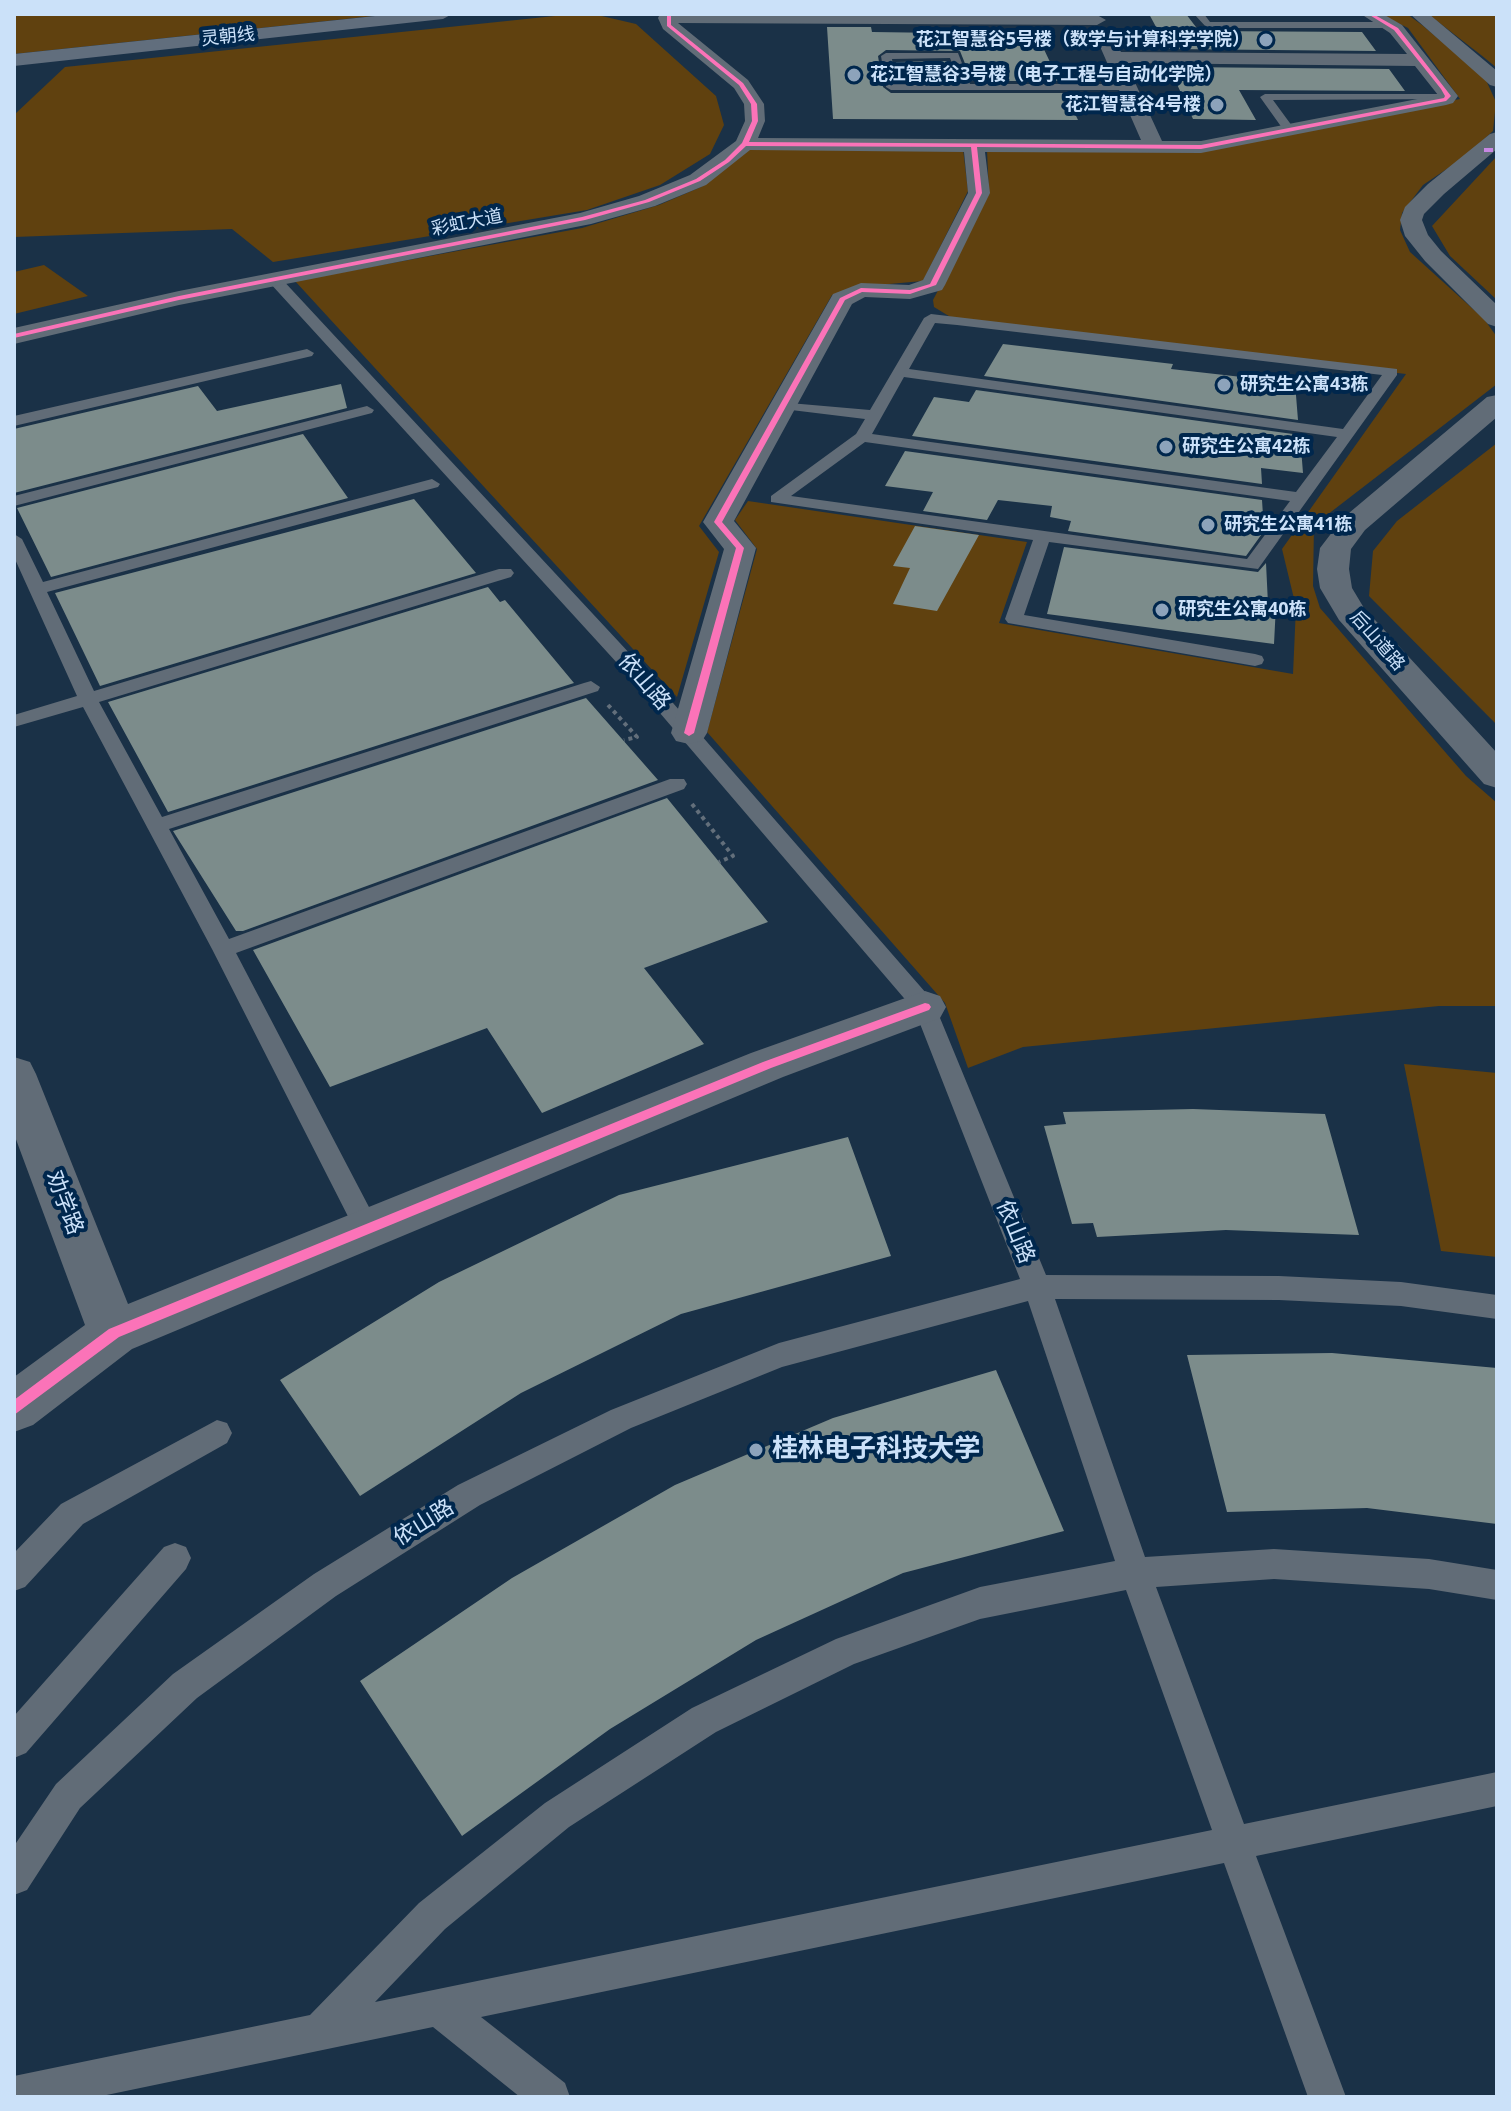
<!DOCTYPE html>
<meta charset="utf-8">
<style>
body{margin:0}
#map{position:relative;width:1511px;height:2111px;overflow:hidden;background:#1a3147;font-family:"Open Sans",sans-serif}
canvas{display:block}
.frame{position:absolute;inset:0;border:16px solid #cbe1f9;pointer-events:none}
</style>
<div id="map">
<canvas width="1511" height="2111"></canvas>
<div class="frame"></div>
</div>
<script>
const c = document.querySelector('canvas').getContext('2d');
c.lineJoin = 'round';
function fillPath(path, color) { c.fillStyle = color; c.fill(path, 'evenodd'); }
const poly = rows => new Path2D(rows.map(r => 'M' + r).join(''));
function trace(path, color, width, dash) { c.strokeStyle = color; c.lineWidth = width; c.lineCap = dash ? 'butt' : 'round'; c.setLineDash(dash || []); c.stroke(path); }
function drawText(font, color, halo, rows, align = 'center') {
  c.font = font + ' "Open Sans","Noto Sans SC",sans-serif'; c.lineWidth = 8; c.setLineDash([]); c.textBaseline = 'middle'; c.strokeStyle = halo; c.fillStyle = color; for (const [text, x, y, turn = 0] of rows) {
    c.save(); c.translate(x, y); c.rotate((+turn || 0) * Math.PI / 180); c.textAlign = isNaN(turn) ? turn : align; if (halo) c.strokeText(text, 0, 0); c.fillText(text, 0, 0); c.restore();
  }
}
fillPath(poly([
 [14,14,393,14,14,54],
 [574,14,593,14,636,24,716,96,724,125,710,154,660,185,587,210,273,262,232,229,14,237,14,115,65,67],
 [1380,14,1407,14,1422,25,1485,78,1496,102,1493,131,1463,158,1423,185,1402,213,1400,230,1410,252,1484,319,1497,337,1497,384,1314,525,1313,586,1320,608,1466,776,1497,803,1497,1006,1439,1006,1023,1047,968,1068,945,1003,707,732,757,549,735,520,748,501,1027,542,999,623,1293,674,1296,607,1282,549,1406,374,957,321,934,307,933,300,989,194,987,150,1206,151,1460,99,1408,28],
 [1428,14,1497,14,1497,68,1481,55],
 [750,148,963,149,968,191,923,281,855,287,832,295,699,526,719,552,677,697,295,281,582,228,659,205,701,187],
 [1497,156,1497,300,1450,256,1432,226],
 [44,265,88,296,14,314,14,272],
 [1497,443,1497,725,1369,596,1373,551,1397,521],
 [1404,1064,1497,1073,1497,1257,1441,1251]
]), '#60410f');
fillPath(poly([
 [1149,14,1186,14,1199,31,1362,32,1376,51,1168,49],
 [827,27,871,27,872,32,1015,34,1020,44,1041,43,1059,81,972,81,960,51,886,50,878,56,883,87,891,93,1065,93,1078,120,833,119],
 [948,61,956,81,899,81,896,62],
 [1178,67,1389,69,1405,91,1239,90,1256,120,1193,119,1170,69,1179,69],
 [1003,344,1173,364,1171,369,1295,383,1298,420,984,376],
 [341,384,347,408,14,493,14,429,198,386,217,411],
 [976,390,1300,435,1303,473,1261,468,1262,484,912,436,934,397,969,402],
 [303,434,348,498,51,577,17,508],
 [905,451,1262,500,1264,531,1246,556,1068,531,1071,521,1050,517,1052,506,998,500,987,520,923,511,933,492,885,486],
 [414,499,476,573,100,686,55,593],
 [915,526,979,535,937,611,893,604,910,568,893,566],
 [1064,547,1258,572,1266,563,1268,604,1276,605,1274,644,1047,614],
 [488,587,500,602,505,600,574,683,168,812,108,702],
 [586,698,658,780,243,931,236,931,173,831],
 [667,798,768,922,644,968,704,1044,542,1113,487,1028,330,1087,253,950],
 [1193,1109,1325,1114,1359,1235,1226,1230,1097,1237,1093,1223,1072,1224,1044,1126,1066,1124,1063,1112],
 [848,1137,891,1256,681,1314,521,1393,360,1496,280,1380,439,1282,619,1195],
 [1332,1353,1497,1368,1497,1524,1367,1508,1227,1512,1187,1355],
 [996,1370,1064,1531,903,1573,756,1640,610,1729,462,1836,360,1681,512,1578,675,1485,833,1418]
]), '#7c8c8b');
trace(poly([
 [608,705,637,737,624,740],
 [692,804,733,856,719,862]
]), '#636f7b', 4, [4, 4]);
fillPath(poly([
 [1194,14,1204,14,1210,22,1389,22,1394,25,1389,28,1207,28,1194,14],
 [886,53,958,53,970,84,1128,84,1133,87,1128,90,891,90,886,87,881,56,886,53],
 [950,58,960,84,896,84,892,59,950,58],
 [1448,94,1453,97,1452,99,1273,100,1295,130,1289,133,1285,132,1260,97,1265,94,1448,94],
 [274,275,279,276,632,656,933,1001,1046,1275,1279,1276,1401,1282,1497,1295,1497,1319,1401,1306,1279,1300,1055,1299,1145,1557,1274,1549,1429,1559,1497,1570,1497,1600,1429,1589,1274,1579,1156,1587,1244,1824,1497,1772,1497,1806,1256,1856,1346,2097,1308,2097,1224,1863,481,2017,565,2083,570,2097,520,2097,433,2027,97,2097,14,2097,14,2076,310,2015,419,1903,545,1803,692,1708,836,1639,980,1587,1115,1561,1028,1301,782,1367,631,1428,480,1505,336,1596,197,1698,80,1808,27,1890,14,1895,14,1846,56,1784,173,1674,314,1574,458,1485,611,1410,779,1343,1020,1279,915,1011,618,664,269,282,267,279,274,275],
 [1126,1590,1212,1830,375,2002,445,1929,569,1827,716,1732,854,1664,980,1619,1126,1590],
 [931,314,1397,369,1397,375,1258,569,1049,542,1024,615,1255,654,1262,656,1264,660,1262,664,1255,666,1008,623,1005,619,1033,540,771,502,771,496,856,434,865,419,783,409,776,405,778,402,870,410,924,318,931,314],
 [935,323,957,325,1382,375,1343,429,909,369,935,323],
 [904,377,1337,437,1296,492,872,434,904,377],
 [865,442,1290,501,1247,559,791,496,865,442],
 [307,349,314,353,312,356,14,426,14,416,307,349],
 [367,406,374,410,372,413,14,506,14,496,367,406],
 [432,479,440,484,438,487,47,592,94,691,499,569,511,569,514,573,511,577,99,702,162,817,584,683,591,681,600,687,598,691,169,829,229,939,670,779,684,779,687,784,684,789,236,953,381,1230,377,1238,368,1241,359,1238,212,949,83,707,14,727,14,715,77,696,14,557,14,534,22,539,43,582,432,479],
 [217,1420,227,1423,232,1433,227,1443,83,1524,25,1587,14,1591,14,1553,61,1504,217,1420],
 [175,1543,186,1547,191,1558,186,1569,26,1753,14,1758,14,1716,164,1547,175,1543]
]), '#616c77');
fillPath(poly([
 [660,14,1097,15,1106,20,1097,25,678,23,748,80,764,104,765,121,758,138,1141,140,1095,35,1098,31,1110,31,1121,52,1407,54,1390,33,1361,14,1383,14,1402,25,1458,96,1453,103,1446,105,1201,153,985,152,990,193,945,285,942,290,910,299,865,297,852,304,734,521,756,548,707,733,702,741,689,744,676,741,671,733,724,549,703,522,833,294,861,283,909,285,923,280,968,193,964,152,750,150,706,185,655,206,591,224,179,305,14,344,14,328,179,291,580,213,639,196,690,175,736,141,745,121,744,104,734,88,663,29,658,18,660,14],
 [1126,63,1415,66,1438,95,1201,141,1162,141,1126,63],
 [1410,14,1429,14,1497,71,1497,87,1490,85,1410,14],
 [1497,132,1497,149,1444,194,1424,214,1422,220,1428,235,1441,251,1497,305,1497,327,1488,324,1425,261,1405,236,1400,220,1405,207,1428,184,1490,134,1497,132],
 [1497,395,1497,417,1365,530,1351,549,1349,569,1352,588,1364,608,1497,753,1497,788,1484,784,1339,620,1320,588,1317,569,1320,548,1343,518,1487,397,1497,395],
 [925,991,940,996,946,1007,940,1018,783,1077,132,1349,33,1425,14,1432,14,1377,85,1325,14,1134,14,1057,30,1062,36,1074,128,1304,751,1053,925,991]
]), '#616c77');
fillPath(poly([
 [394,14,452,14,443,19,14,66,14,54,394,14]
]), '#616e7d');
trace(poly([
 [1484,150,1497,150]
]), '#c787e3', 4, [9, 4]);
fillPath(poly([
 [667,14,671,14,671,25,743,83,757,104,758,121,749,142,1201,145,1444,98,1445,96,1441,89,1394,30,1368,14,1373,14,1398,28,1451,96,1446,101,1201,149,977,147,982,193,936,285,910,294,862,292,845,300,722,522,744,548,694,733,689,736,684,733,736,548,714,522,840,298,861,288,910,290,930,284,976,193,971,147,746,146,729,162,700,181,649,202,585,220,179,300,14,338,14,334,179,296,582,217,645,200,696,179,725,160,742,143,752,121,751,104,739,85,667,26,667,14],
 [925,1003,929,1004,931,1007,929,1010,771,1068,119,1337,14,1415,14,1400,109,1329,763,1062,925,1003]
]), '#fb73b8');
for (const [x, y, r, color] of [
 [1266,40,8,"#8da3bb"],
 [854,75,8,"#8da3bb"],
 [1217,105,8,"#8da3bb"],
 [1224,385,8,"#8da3bb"],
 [1166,447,8,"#8da3bb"],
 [1208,525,8,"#8da3bb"],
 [1162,610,8,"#8da3bb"],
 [756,1450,8,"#8da3bb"]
]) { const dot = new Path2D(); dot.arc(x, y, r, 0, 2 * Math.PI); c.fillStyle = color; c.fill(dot); trace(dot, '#00274d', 3); }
drawText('18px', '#cbe1f9', '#00274d', [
 ["灵朝线",228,37,-6],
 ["彩虹大道",467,223,-11],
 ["后山道路",1377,641,49]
]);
drawText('bold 18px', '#cbe1f9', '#00274d', [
 ["花江智慧谷5号楼（数学与计算科学学院）",1250,40,"right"],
 ["花江智慧谷3号楼（电子工程与自动化学院）",870,75],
 ["花江智慧谷4号楼",1201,105,"right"],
 ["研究生公寓43栋",1240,385],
 ["研究生公寓42栋",1182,447],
 ["研究生公寓41栋",1224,525],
 ["研究生公寓40栋",1178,610]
], 'left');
drawText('22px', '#cbe1f9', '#00274d', [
 ["依山路",644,682,49],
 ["劝学路",64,1203,69],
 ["依山路",1015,1232,68],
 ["依山路",424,1523,-32]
]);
drawText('bold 26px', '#cbe1f9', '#00274d', [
 ["桂林电子科技大学",772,1450]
], 'left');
</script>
